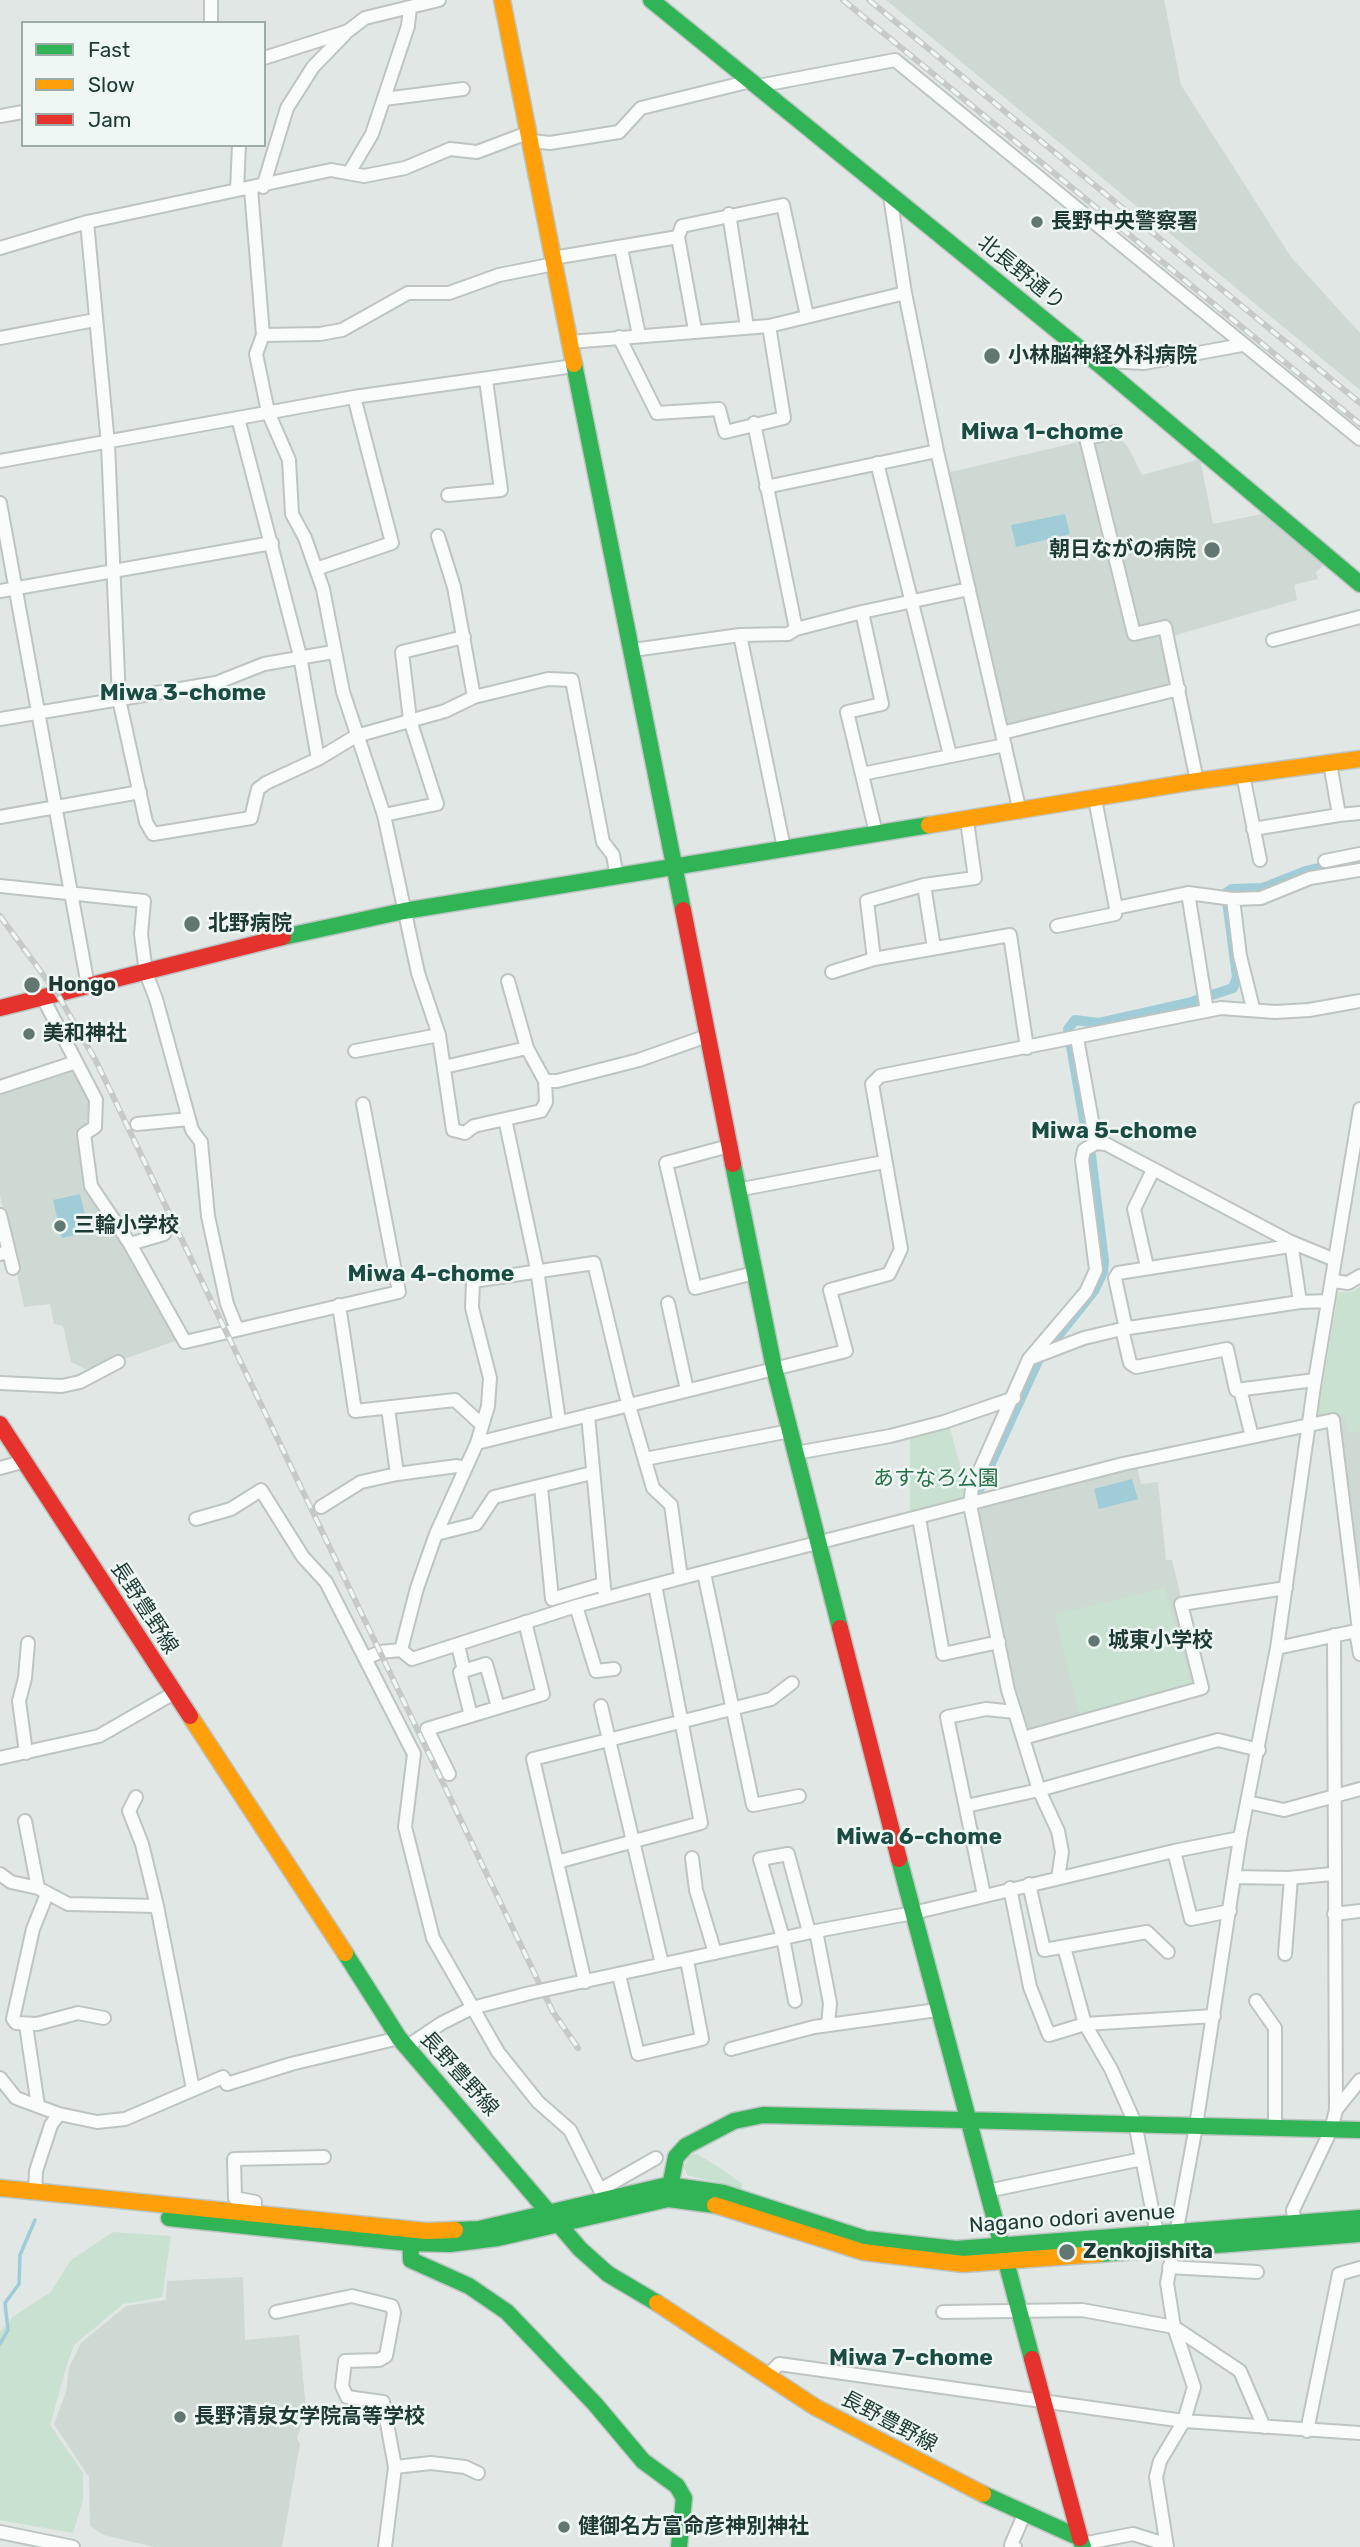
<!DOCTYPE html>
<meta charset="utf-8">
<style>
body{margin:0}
#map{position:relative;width:1360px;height:2547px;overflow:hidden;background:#e0e7e4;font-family:Rubik,sans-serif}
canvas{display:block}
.legend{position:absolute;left:21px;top:21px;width:245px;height:126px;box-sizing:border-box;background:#eef7f3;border:2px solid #9baba7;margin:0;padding:9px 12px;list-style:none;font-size:21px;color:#1f3a34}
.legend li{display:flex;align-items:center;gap:14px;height:35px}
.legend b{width:35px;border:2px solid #9baba7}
</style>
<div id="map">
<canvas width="1360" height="2547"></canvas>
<ul class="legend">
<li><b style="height:9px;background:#30b455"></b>Fast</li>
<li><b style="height:9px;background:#ff9f0a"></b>Slow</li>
<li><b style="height:9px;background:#e5322d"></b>Jam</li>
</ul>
</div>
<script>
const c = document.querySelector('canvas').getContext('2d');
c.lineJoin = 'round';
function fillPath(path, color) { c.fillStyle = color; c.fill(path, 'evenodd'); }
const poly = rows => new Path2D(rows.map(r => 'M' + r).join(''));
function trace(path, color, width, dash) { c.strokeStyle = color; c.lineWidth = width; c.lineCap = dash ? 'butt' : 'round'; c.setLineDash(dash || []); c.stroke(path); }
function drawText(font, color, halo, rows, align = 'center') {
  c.font = font + ' Rubik,"Noto Sans JP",sans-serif'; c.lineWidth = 5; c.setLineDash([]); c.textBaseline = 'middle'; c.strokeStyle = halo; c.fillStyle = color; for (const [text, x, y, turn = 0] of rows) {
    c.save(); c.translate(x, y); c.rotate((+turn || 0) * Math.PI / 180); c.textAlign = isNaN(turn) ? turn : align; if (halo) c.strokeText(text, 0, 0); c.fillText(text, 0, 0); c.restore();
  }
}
fillPath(poly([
 [886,0,1164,0,1181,85,1291,257,1360,333,1360,390],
 [1117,435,1128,447,1142,475,1200,459,1213,524,1267,513,1324,565,1316,572,1318,579,1294,585,1297,600,1173,636,1170,621,1141,627,1136,625,1090,442],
 [1083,441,1131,636,1164,630,1176,688,1005,728,946,473],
 [75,1068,90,1100,86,1126,78,1131,88,1191,127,1246,178,1340,90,1371,71,1362,63,1326,54,1324,50,1304,24,1307,0,1195,0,1093],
 [1360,1287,1360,1619,1336,1416,1338,1293,1352,1292],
 [1137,1466,1141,1484,1158,1482,1166,1560,1172,1560,1181,1598,1175,1599,1196,1684,1026,1732,1011,1685,977,1515,981,1508],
 [243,2277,245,2340,299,2335,306,2410,297,2438,300,2444,282,2547,154,2547,104,2535,90,2526,89,2477,54,2424,66,2392,69,2368,81,2343,126,2306,166,2300,167,2281]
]), '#ced9d4');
fillPath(poly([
 [1360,1287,1360,1431,1349,1433,1344,1414,1317,1418,1338,1293,1352,1292],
 [949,1425,965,1483,962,1499,910,1513,910,1436],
 [1165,1588,1192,1688,1079,1713,1055,1614],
 [690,2154,697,2154,720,2168,741,2183,742,2189,687,2175,684,2167],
 [113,2232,171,2236,162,2297,123,2304,74,2345,68,2361,50,2425,83,2473,83,2500,73,2533,0,2520,0,2332,14,2316,51,2292,70,2261]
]), '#c8e1d1');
fillPath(poly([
 [1065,514,1070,534,1016,547,1011,525],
 [80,1194,89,1232,62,1238,53,1200],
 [1132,1479,1138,1499,1099,1509,1094,1489]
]), '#9fccd7');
trace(poly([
 [0,2344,8,2330,5,2303,19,2284,20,2255,35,2220]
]), '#9fccd7', 3.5);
trace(poly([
 [1087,1138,1068,1029,1075,1020,1099,1023,1188,1003,1233,988,1237,977,1226,893,1232,889,1263,888,1306,871,1338,864],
 [976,1496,1038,1361,1094,1291,1103,1272,1104,1261,1091,1155]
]), '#9fccd7', 10);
const street = poly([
 [211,0,211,23],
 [264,58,348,31,365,18,439,0],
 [758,86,895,60,1360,439],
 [384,99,463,89],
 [0,116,23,112],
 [349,173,372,134,408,26,410,7],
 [263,187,287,108,313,67,345,34],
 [251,189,263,335,256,354,268,412,289,460,292,514,305,538,323,589,343,692,384,815,418,973,439,1035,453,1130,465,1133,474,1126,541,1111,546,1102,545,1081],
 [237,190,239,145],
 [890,196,905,293,937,451,1020,812],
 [729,214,747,327],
 [87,222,108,444,119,699,146,822,153,834,251,818,258,789,266,783,318,759,356,736,445,711,474,697,548,679,572,680,603,842,613,855,617,877],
 [678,237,682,226,783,205,807,316],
 [0,248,87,222,331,170,364,176,405,168,450,149,477,152,522,135,532,141,550,143,619,132,641,108,751,81],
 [621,248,639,335],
 [553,258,678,237,695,330],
 [263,335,320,334,342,330,408,293,449,293,499,275,554,264],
 [619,337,657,413,719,409,725,432,784,418,769,326],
 [0,338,95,320],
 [570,342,769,326,905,293],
 [1101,366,1107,361,1144,363,1242,345],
 [238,418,300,656,318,759],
 [754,423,796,629],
 [1116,432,1086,438,1134,634,1165,627,1197,781],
 [0,461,354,397,574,366],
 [877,463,950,755],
 [766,487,937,451],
 [448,495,501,490,486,380],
 [0,503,88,986],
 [438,536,454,587,474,697],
 [316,569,392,543,354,397],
 [0,591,272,543],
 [862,612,882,704,847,712,876,833],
 [740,635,784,848],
 [1273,640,1360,617],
 [633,650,740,635,788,634,796,629,862,612,969,589],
 [0,719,216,683,264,664,333,652],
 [1002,733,1179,689],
 [1330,763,1339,815,1360,813],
 [862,774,1005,745],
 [1243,775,1260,860],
 [1095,799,1116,908],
 [384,815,437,804,410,720,402,652,464,637],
 [0,817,140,792],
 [1253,829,1339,815],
 [1325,861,1360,854],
 [924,885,934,948],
 [0,886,144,901,141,934,146,973,156,999,192,1130,201,1142,208,1216,227,1304,237,1329],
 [1188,893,1207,1011],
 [1233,899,1240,956,1253,1008],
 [1057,926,1115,914,1116,908,1188,893,1233,899,1261,898,1310,878,1360,870],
 [874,959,867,901,924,885,975,878,967,821],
 [832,972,874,959,1010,935,1027,1048],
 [508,981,527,1048,545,1081,557,1081,639,1060,707,1036],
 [43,998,96,1100,95,1127,84,1134,91,1186,130,1244,185,1342,399,1292,363,1104],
 [1077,1038,1096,1143],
 [355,1051,439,1035],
 [444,1067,527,1048],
 [0,1087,76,1062],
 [505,1119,537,1269,559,1421],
 [137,1124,189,1119],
 [729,1146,666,1163,695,1288,754,1273],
 [737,1190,884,1162],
 [0,1215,9,1252],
 [1291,1242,1300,1302],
 [130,1244,164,1234],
 [0,1254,9,1252,13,1268],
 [1147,1267,1134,1209,1153,1170],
 [1333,1281,1348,1283,1360,1276],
 [668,1303,687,1390],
 [339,1305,355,1411,455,1400,482,1425],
 [1122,1329,1130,1363,1136,1367,1227,1349,1236,1390,1315,1380],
 [1126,1329,1115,1278,1118,1273,1290,1246],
 [1029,1359,1084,1338,1122,1329,1300,1302,1328,1301],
 [0,1383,62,1386,80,1382,118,1362],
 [1240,1389,1252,1437],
 [388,1408,397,1474],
 [588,1415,605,1598],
 [477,1443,846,1351,830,1290,889,1274,901,1249,872,1084,880,1076,1221,1008,1275,1012,1309,1010,1360,1001],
 [796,1453,890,1436,944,1422,1014,1398],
 [645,1459,790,1431],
 [0,1468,22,1462],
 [541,1487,552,1599,603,1584],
 [321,1507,361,1482,397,1474,457,1466,465,1468],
 [919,1518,943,1654,999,1642],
 [196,1519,231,1509,261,1490,303,1557,326,1582,414,1754,405,1827,433,1938,498,2052,538,2102,570,2130,605,2200],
 [436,1534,476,1524,494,1497,592,1473],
 [704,1573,753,1805,799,1796],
 [681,1578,671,1505,653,1488,625,1392,594,1263,473,1281,472,1308,490,1378,488,1406,477,1443,436,1534,417,1588,401,1650,412,1659,576,1606,681,1578,1123,1464,1333,1420,1359,1630],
 [576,1606,596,1671,614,1669],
 [1356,1631,1360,1654],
 [458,1645,464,1671],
 [1277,1648,1360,1630],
 [366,1658,380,1652,401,1650],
 [601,1706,662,1964],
 [471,1716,460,1672,486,1664,498,1707],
 [1023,1738,1202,1688,1181,1604,1286,1588],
 [26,1753,19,1701,25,1678,28,1643],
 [0,1758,99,1736,174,1693],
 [449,1774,427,1729,543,1694,525,1622],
 [136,1797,129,1811,142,1844,157,1906,193,2089],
 [1247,1802,1284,1810,1360,1789],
 [966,1806,1039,1790,1218,1740,1259,1750],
 [25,1821,38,1888],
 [1174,1851,1191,1919,1230,1911],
 [692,1858,696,1890,715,1953],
 [557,1862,701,1823,655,1585],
 [0,1874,11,1882,38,1888,68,1904,157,1906],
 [1235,1877,1288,1878,1333,1874],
 [1058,1878,1062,1852,1058,1831,1039,1790,1008,1690,970,1505,972,1488,1029,1359,1086,1292,1096,1270,1082,1160,1084,1150,1096,1143,1106,1144,1291,1242,1335,1260],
 [1029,1884,1044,1950,1147,1932,1168,1952],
 [1010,1888,1030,1987,1049,2035,1085,2024,1214,2016],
 [47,1894,33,1929,13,2019,16,2023,37,2024,78,2013,104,2018],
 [984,1895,947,1717,986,1709,1015,1712],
 [1334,1914,1360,1911],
 [816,1931,830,2003,828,2025],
 [1064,1947,1085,2024,1111,2069,1135,2123,1157,2234],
 [1285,1954,1291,1878],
 [619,1975,638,2054,702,2039,687,1960],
 [585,1982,533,1759,771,1699,792,1683],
 [553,1988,816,1931,913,1913,1174,1851,1240,1838],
 [795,2001,783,1938,760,1859,788,1854,809,1932],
 [1256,2001,1275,2028,1275,2128],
 [26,2025,38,2106],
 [406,2047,442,2023,472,2008,530,1993],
 [731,2049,814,2027,937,2010],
 [0,2078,16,2098,59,2114,97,2122,125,2119,223,2077,227,2084,291,2064,399,2038],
 [1336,2110,1360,2080],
 [600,2190,656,2158],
 [35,2191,36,2171,51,2125,59,2114],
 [987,2191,1142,2159],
 [255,2214,255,2202,235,2198,234,2159,324,2157],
 [1294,2221,1293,2210,1331,2130,1336,2110,1334,1635],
 [1169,2267,1257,2272],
 [276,2312,352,2296,392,2306,394,2313,386,2356,379,2360,345,2361,342,2386,347,2397,383,2402,395,2467],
 [943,2312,1082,2310,1174,2327,1240,2371,1264,2427],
 [767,2376,779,2364,1184,2421,1360,2433],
 [1307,2431,1339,2274,1360,2268],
 [0,2532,73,2547],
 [1082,2544,1133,2534,1165,2544],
 [385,2547,395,2467,431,2463,465,2467,478,2473],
 [1015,2547,1011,2545,1024,2515],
 [1167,2547,1156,2477,1160,2461,1184,2421,1194,2387,1174,2327,1167,2283,1196,2126,1240,1838,1277,1648,1315,1380,1360,1109]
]);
const fast = poly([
 [651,0,1101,366,1360,584],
 [574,364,683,910],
 [283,937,404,911,929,825],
 [733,1164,774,1368,840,1628],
 [899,1859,1032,2359],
 [345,1953,399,2038,580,2249,608,2274,657,2303],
 [668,2196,676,2157,686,2146,734,2121,763,2115,1360,2130],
 [169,2218,409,2243,450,2244,498,2238,668,2199,715,2205],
 [455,2230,479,2229,668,2185,724,2193,866,2239,956,2249,1360,2218],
 [410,2233,411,2260,469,2286,507,2312,595,2404,643,2461,677,2486,684,2498,679,2547],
 [1099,2254,1360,2234],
 [983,2494,1080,2538,1083,2547]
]);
const slow = poly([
 [502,0,574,364],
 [929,825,1197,781,1360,759],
 [190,1716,345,1953],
 [0,2188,426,2231,455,2230],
 [715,2205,863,2252,963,2264,1099,2254],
 [657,2303,815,2407,983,2494]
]);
const jam = poly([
 [683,910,733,1164],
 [0,1008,283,937],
 [0,1424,190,1716],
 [840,1628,899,1859],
 [1032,2359,1080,2538]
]);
trace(street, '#bdc4c1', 16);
trace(fast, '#bcc5c2', 19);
trace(slow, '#bcc5c2', 19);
trace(jam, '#bcc5c2', 19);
trace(street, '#fafbfb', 12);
trace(fast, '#30b455', 16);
trace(slow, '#ff9f0a', 16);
trace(jam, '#e5322d', 16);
const rail = poly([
 [843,0,1360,424],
 [869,0,1360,403],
 [0,916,58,995,96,1061,553,2012,578,2048]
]);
trace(rail, '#c6c9c9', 6);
trace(rail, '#eef7f3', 3.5, [10]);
const streetBridge = poly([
 [530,1993,553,1988]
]);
trace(streetBridge, '#bdc4c1', 16, []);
trace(streetBridge, '#fafbfb', 12);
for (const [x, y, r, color] of [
 [1037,222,7,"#637772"],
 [992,356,9,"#637772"],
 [1212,550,9,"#637772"],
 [192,924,9,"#637772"],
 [32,985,9,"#637772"],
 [29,1034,7,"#637772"],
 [60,1226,7,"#637772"],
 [1094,1641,7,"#637772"],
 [1067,2252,9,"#637772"],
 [180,2417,7,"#637772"],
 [564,2527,7,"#637772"]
]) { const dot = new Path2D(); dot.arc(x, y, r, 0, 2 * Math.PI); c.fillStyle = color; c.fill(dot); trace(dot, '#eef7f3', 2.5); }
drawText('bold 21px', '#1f3a34', '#eef7f3', [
 ["長野中央警察署",1051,222],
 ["小林脳神経外科病院",1008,356],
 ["朝日ながの病院",1196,550,"right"],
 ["北野病院",208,924],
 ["Hongo",48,985],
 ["美和神社",43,1034],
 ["三輪小学校",74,1226],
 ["城東小学校",1108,1641],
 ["Zenkojishita",1083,2252],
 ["長野清泉女学院高等学校",194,2417],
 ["健御名方富命彦神別神社",578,2527]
], 'left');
drawText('21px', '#1f3a34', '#eef7f3', [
 ["北長野通り",1021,273,39],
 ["長野豊野線",144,1608,57],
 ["長野豊野線",459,2074,48],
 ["Nagano odori avenue",1072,2219,-4],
 ["長野豊野線",889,2422,28]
]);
drawText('21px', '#287149', '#eef7f3', [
 ["あすなろ公園",936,1479]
]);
drawText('bold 23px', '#1b4c43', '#eef7f3', [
 ["Miwa 1-chome",1042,432],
 ["Miwa 3-chome",183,693],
 ["Miwa 5-chome",1114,1131],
 ["Miwa 4-chome",431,1274],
 ["Miwa 6-chome",919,1837],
 ["Miwa 7-chome",911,2358]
]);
</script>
